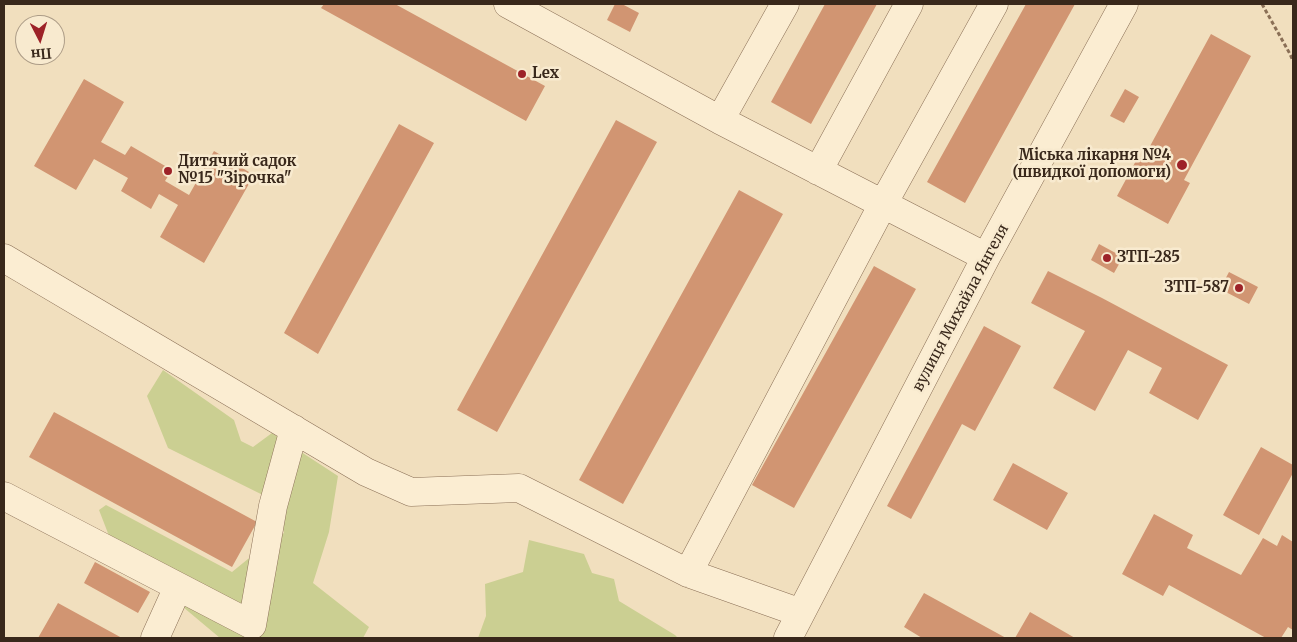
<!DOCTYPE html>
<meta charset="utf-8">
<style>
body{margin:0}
#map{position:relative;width:1297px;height:642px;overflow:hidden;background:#f1dfbe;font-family:Merriweather,serif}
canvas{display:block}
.frame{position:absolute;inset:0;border:5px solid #39281b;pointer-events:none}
.north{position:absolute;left:15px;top:15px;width:50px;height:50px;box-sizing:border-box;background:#f8eacf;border:1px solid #ac9c87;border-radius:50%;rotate:175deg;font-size:14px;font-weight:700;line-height:20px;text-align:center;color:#39281b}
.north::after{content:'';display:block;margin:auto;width:18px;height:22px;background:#9d2228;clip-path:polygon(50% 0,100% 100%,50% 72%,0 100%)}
</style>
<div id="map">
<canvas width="1297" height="642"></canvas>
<div class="frame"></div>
<div class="north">Пн</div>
</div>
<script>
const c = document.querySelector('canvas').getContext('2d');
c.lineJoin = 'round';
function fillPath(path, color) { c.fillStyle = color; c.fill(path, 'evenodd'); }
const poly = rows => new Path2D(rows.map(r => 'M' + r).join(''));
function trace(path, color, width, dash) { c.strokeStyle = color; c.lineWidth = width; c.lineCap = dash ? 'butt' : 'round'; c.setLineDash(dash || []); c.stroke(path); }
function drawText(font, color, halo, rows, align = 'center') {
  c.font = font + ' Merriweather,serif'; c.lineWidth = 5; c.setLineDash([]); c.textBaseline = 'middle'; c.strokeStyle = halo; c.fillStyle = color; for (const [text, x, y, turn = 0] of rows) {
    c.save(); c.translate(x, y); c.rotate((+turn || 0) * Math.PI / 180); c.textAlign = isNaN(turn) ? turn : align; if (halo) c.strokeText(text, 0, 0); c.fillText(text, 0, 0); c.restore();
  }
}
fillPath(poly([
 [163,370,234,420,241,441,253,447,272,433,338,476,329,532,313,583,369,627,363,638,220,638,183,607,111,541,99,510,106,505,232,572,270,541,284,533,279,503,168,448,147,396],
 [529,540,584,554,592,573,614,579,619,601,675,635,678,638,478,638,486,616,485,584,523,572]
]), '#cbcf92');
fillPath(poly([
 [324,4,395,4,545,86,526,121,321,8],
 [615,4,622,4,639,13,630,32,607,20],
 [825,4,877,4,811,124,771,102],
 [1026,4,1075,4,965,203,927,182],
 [1211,34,1251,56,1184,180,1190,183,1168,224,1117,196,1138,157,1143,159],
 [84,79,124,102,101,142,125,155,131,146,172,170,165,181,189,195,214,151,254,175,204,263,160,237,178,205,159,194,151,209,121,191,128,178,94,159,76,190,34,166],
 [1125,89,1139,97,1124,123,1110,116],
 [616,120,657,142,497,432,457,410],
 [399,124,434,143,318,354,284,333],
 [739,190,783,214,623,504,579,480],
 [1099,244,1123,257,1114,273,1091,260],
 [874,266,916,289,794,508,752,485],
 [1048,271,1102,298,1228,365,1198,420,1149,393,1162,368,1128,350,1095,411,1053,388,1085,331,1031,303],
 [1229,272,1258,287,1249,304,1220,289],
 [984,326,1021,346,975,431,962,424,911,519,887,506],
 [54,412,257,522,232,567,29,457],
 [1261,447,1293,465,1293,473,1259,535,1223,515],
 [1013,463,1068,493,1047,530,993,500],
 [1154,514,1193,535,1187,548,1241,575,1263,538,1277,546,1282,535,1293,542,1293,630,1288,627,1281,638,1266,638,1169,585,1163,596,1122,574],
 [95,562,150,592,138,613,84,583],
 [924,593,1006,638,922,638,904,627],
 [58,603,122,638,38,638],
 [1030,612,1075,638,1015,638]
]), '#d19572');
const minor = poly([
 [508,4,720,120,986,257],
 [720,120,785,4],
 [818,171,909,4],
 [4,258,366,472,411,492,519,488,688,573,801,613],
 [4,496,252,625,273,506,294,429],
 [688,573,883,204,994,4],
 [155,638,178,587],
 [788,638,986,257,1124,4]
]);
trace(minor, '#8a6f56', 29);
trace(poly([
 [1262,4,1290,54,1293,61]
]), '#8a6f56', 3, [4, 2.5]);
trace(minor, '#fbedd2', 28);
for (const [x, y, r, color] of [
 [522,74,5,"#9d2228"],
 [1182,165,6,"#9d2228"],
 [168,171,5,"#9d2228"],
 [1107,258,5,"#9d2228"],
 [1239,288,5,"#9d2228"]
]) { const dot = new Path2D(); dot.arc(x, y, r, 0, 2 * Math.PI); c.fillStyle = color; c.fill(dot); trace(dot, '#f8eacf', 2); }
drawText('bold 15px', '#39281b', '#f8eacf', [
 ["Lex",532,74],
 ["Міська лікарня №4",1171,156,"right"],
 ["(швидкої допомоги)",1171,173,"right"],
 ["Дитячий садок",178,162],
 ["№15 \"Зірочка\"",178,179],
 ["ЗТП-285",1117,258],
 ["ЗТП-587",1229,288,"right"]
], 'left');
drawText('15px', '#39281b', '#f8eacf', [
 ["вулиця Михайла Янгеля",961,308,-62]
]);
</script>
